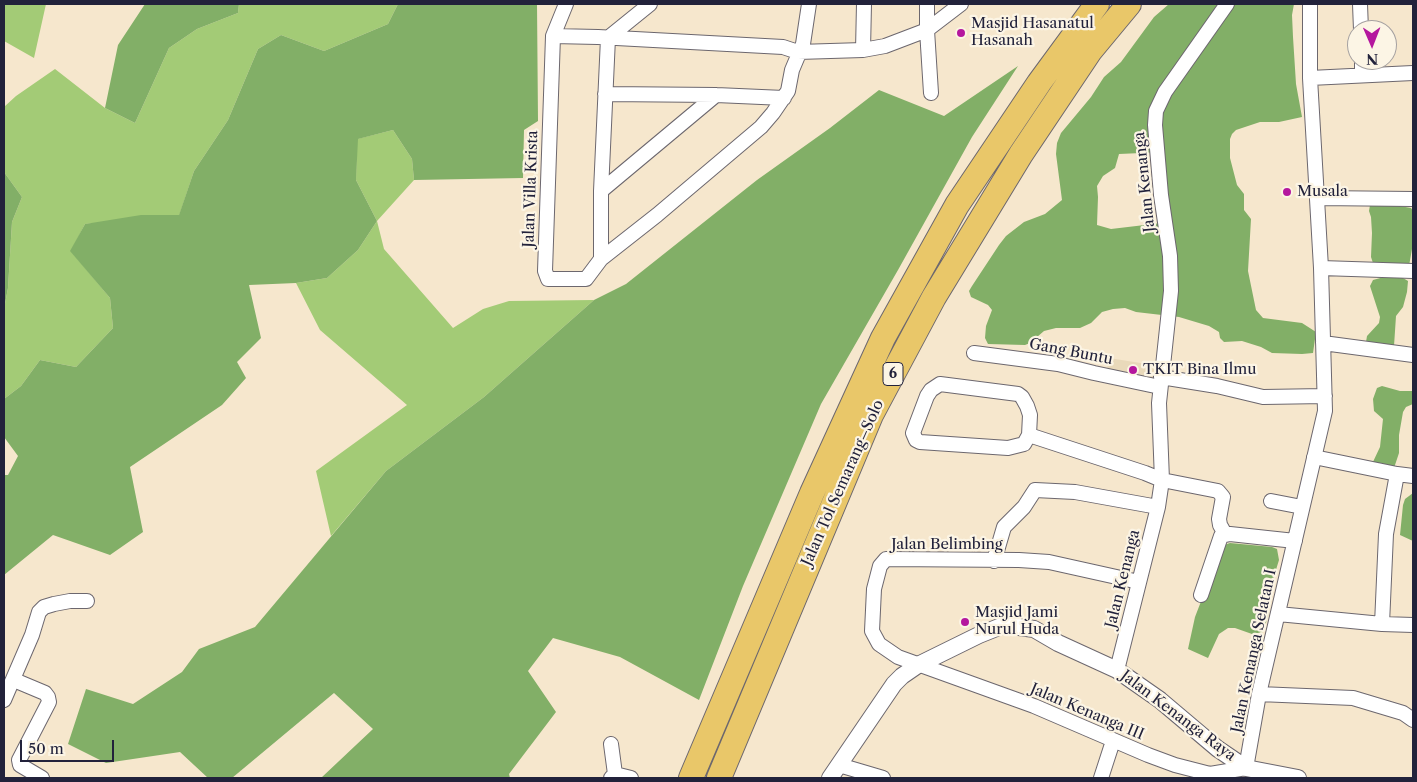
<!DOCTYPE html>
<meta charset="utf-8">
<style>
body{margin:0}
#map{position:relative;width:1417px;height:782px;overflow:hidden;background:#f6e7cd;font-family:"Libre Caslon Text",serif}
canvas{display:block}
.frame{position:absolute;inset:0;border:5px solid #22223b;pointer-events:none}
.north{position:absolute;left:1347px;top:20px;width:50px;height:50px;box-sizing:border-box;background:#fcf5e5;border:1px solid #a5a1a1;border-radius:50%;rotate:179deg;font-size:14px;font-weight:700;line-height:20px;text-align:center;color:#22223b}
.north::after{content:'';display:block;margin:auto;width:18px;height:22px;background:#b5179e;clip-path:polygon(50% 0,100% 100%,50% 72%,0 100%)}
.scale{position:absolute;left:20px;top:740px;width:94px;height:22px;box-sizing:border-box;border:2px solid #22223b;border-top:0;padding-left:6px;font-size:15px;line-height:18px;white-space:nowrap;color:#22223b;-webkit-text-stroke:4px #fcf5e5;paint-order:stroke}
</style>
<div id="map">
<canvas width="1417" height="782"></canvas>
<div class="frame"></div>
<div class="north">N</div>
<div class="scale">50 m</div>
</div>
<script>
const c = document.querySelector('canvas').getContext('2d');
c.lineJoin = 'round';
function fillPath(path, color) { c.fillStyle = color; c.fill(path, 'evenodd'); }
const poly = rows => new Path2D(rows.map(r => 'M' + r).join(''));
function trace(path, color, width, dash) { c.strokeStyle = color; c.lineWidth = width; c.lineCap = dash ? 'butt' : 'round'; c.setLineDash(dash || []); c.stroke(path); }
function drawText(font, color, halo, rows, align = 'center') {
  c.font = font + ' "Libre Caslon Text",serif'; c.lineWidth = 4.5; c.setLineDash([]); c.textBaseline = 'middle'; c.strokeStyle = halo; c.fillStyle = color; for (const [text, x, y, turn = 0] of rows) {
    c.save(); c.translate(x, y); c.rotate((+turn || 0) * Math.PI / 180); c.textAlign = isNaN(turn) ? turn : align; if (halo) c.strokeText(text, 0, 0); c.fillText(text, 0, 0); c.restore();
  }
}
fillPath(poly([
 [1109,358,1159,366,1157,382,1106,375]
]), '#e9d9ba');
fillPath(poly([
 [4,4,46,4,34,58,4,41],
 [239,4,398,4,388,24,324,51,281,35,258,49,228,120,194,171,179,216,85,224,71,251,110,298,113,328,76,367,40,360,21,386,4,399,4,309,8,288,12,222,22,197,4,172,4,107,16,96,55,69,105,108,135,123,169,48,197,29,238,13],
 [393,130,412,159,414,180,377,221,384,249,453,328,483,309,509,301,594,300,484,397,386,471,331,536,316,471,407,405,320,330,296,283,327,278,358,250,377,221,356,180,357,139]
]), '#a3cb76');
fillPath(poly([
 [145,4,239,4,238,13,197,29,169,48,135,123,105,108,118,45],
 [398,4,537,4,538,121,524,130,523,178,414,180,412,159,393,130,358,139,356,180,377,221,358,250,327,278,296,283,249,285,261,338,237,362,246,378,222,405,130,467,143,532,110,555,53,535,4,575,4,475,8,475,18,456,4,437,4,399,21,386,40,360,76,367,113,328,110,298,70,251,85,224,141,215,179,215,194,171,228,120,258,49,281,35,324,51,388,24],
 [1169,4,1294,4,1292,15,1293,37,1296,84,1302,117,1279,122,1260,122,1236,130,1232,134,1230,139,1230,158,1237,185,1244,194,1244,210,1251,219,1248,271,1256,310,1263,318,1302,323,1316,332,1313,353,1302,354,1272,353,1261,347,1242,341,1224,342,1220,338,1219,332,1209,326,1179,317,1136,312,1125,308,1113,309,1102,312,1091,323,1080,328,1056,328,1044,331,1030,343,1025,345,988,344,985,338,986,326,992,310,988,305,971,297,969,291,972,286,999,245,1006,236,1024,222,1045,214,1062,200,1056,154,1057,143,1061,133,1091,97,1104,77,1121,62,1154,17],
 [1164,152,1170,222,1111,229,1097,225,1098,197,1097,186,1103,176,1115,168,1119,154],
 [1018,66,972,137,898,270,821,404,743,586,699,700,620,657,553,638,528,671,556,712,509,774,510,778,321,778,373,729,334,693,232,778,208,778,180,752,106,763,68,744,86,689,133,704,182,672,199,649,255,627,386,471,484,397,594,300,626,284,757,180,830,128,879,90,944,116],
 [4,172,22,197,12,222,8,288,4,309],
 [1388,204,1411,208,1413,211,1412,249,1409,266,1373,263,1371,257,1372,233,1371,217,1369,211,1370,205],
 [1384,277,1403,278,1408,281,1407,292,1403,307,1396,316,1394,346,1366,342,1367,336,1379,323,1380,317,1370,286,1373,280],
 [1382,386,1400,391,1413,391,1413,404,1406,407,1403,412,1399,435,1399,453,1394,468,1372,464,1380,447,1383,419,1374,411,1373,399,1377,388],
 [1413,493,1413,541,1400,535,1403,505,1405,499],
 [1230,543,1272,547,1277,549,1279,560,1271,586,1268,616,1263,632,1252,634,1235,628,1228,628,1219,634,1208,658,1188,649,1195,617,1205,591,1224,545]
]), '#82af67');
const minor = poly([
 [566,4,553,36,598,37,783,47,798,52,863,50,885,46,927,30,961,4],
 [927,4,927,30,931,93],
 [1360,4,1361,30],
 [553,36,545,271,548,279,586,279,601,259,657,215,761,127,773,113,788,91,792,70,803,44,809,4],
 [863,50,864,4],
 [1362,60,1362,75],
 [1310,78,1413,73],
 [605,94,716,95,784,98],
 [601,191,716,95],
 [1317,198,1413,199],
 [601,259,601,191,608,38,650,4],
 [1321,268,1413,271],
 [1323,343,1413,355],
 [974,353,1058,364,1094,373,1160,387],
 [1161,377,1217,386,1263,397,1325,396],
 [1029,435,1024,444,1008,448,920,442,916,440,913,433,927,396,931,390,940,384,1018,394,1022,397,1027,406,1030,415,1029,435,1145,473,1162,480,1218,491,1223,497,1219,519,1220,525,1225,534],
 [1314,457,1397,474,1386,534,1382,624],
 [1397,474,1413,476],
 [1271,501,1302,507],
 [994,561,1004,527,1024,507,1035,490,1075,492,1158,507],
 [1139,582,1049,562,1019,560,886,559,880,566,874,589,872,631,879,644,898,657,1034,706,1148,755,1175,765,1210,774,1246,768,1259,694,1325,411,1321,268,1310,78,1310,4],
 [1201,595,1221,536,1230,534,1295,541],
 [1278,614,1382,624,1413,625],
 [1117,670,1158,507,1162,480,1159,403,1171,291,1170,256,1161,195,1155,125,1156,111,1165,92,1227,4],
 [14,680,45,693,48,697,49,702,19,760,20,765,42,778],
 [1259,694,1353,698,1403,713,1413,720],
 [4,700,32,635,39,612,44,607,54,604,70,601,87,601],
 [611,744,615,774,611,778],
 [839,765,883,778],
 [615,774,631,778],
 [1101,778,1113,741]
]);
const tertiary = poly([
 [830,778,894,684,902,676,918,665,979,635,1004,625,1034,629,1058,643,1117,670,1160,700,1218,749,1246,768,1298,778]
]);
const motorway = poly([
 [691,778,812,493,883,338,957,205,1039,83,1097,4],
 [719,778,871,415,934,297,1021,154,1090,51,1129,4]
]);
trace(minor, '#6c676e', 16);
trace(tertiary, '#6c676e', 18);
trace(motorway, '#6c676e', 26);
trace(minor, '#fff', 14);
trace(tertiary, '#fff', 16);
trace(motorway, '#e9c769', 24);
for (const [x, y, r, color] of [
 [961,33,5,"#b5179e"],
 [1287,192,5,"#b5179e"],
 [1133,370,5,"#b5179e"],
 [965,622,5,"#b5179e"]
]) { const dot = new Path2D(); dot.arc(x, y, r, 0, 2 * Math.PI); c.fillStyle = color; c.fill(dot); trace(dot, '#fcf5e5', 2); }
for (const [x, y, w] of [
 [893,374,20]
]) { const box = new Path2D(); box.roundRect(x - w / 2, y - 11.5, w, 23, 4); c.fillStyle = '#fcf5e5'; c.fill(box); trace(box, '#22223b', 1); }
drawText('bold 14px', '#22223b', null, [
 ["6",893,374]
]);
drawText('15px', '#22223b', '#fcf5e5', [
 ["Masjid Hasanatul",971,24],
 ["Hasanah",971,41],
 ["Musala",1297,192],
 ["TKIT Bina Ilmu",1143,370],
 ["Masjid Jami",975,613],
 ["Nurul Huda",975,630]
], 'left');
drawText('15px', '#22223b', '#fcf5e5', [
 ["Jalan Kenanga",1145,182,-96],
 ["Jalan Villa Krista",531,189,-88],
 ["Gang Buntu",1071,352,11],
 ["Jalan Tol Semarang–Solo",843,483,-66],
 ["Jalan Belimbing",947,545],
 ["Jalan Kenanga",1123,579,-76],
 ["Jalan Kenanga Selatan I",1254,651,-78],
 ["Jalan Kenanga III",1087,712,23],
 ["Jalan Kenanga Raya",1178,716,37]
]);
</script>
